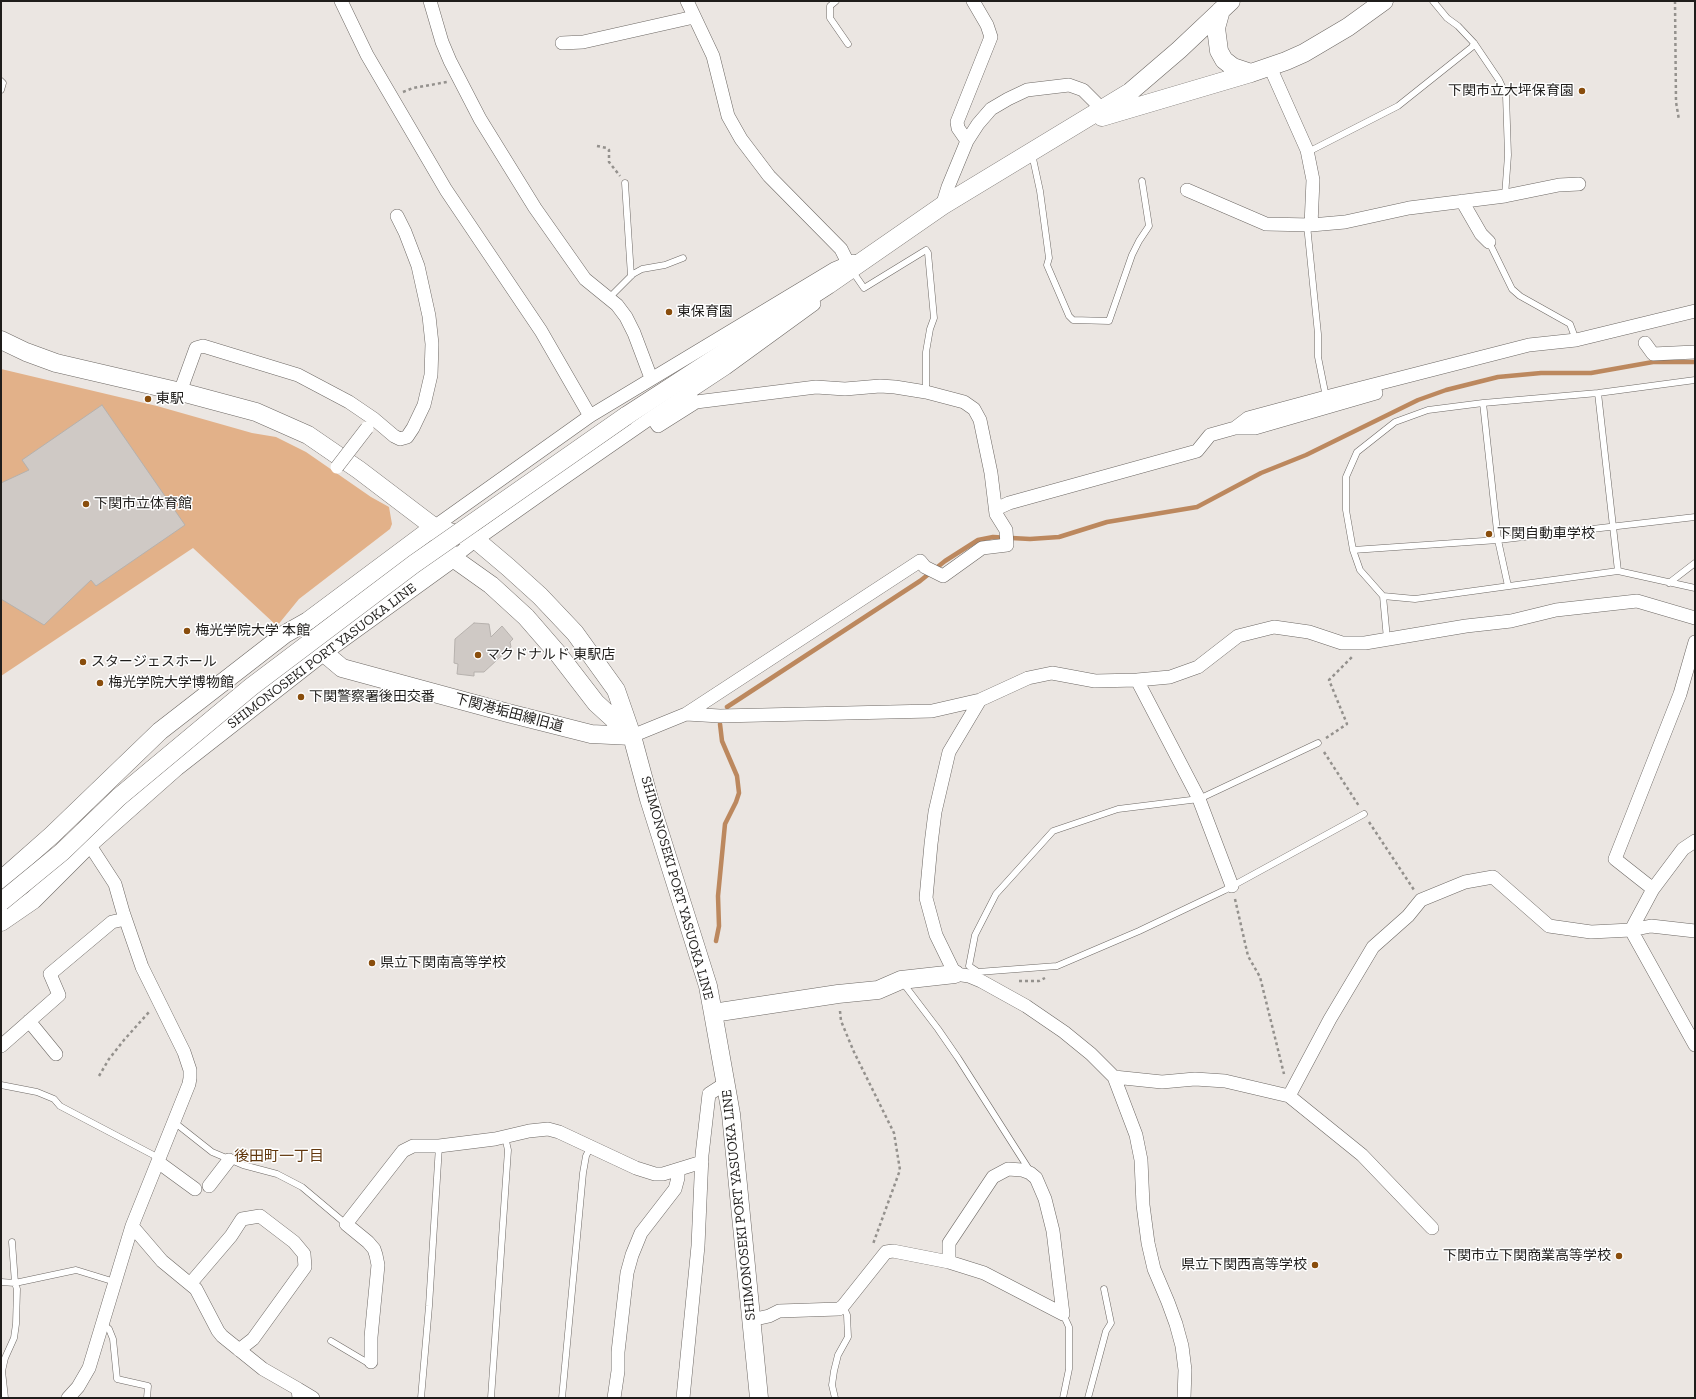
<!DOCTYPE html>
<meta charset="utf-8">
<style>
body{margin:0}
#map{position:relative;width:1696px;height:1399px;overflow:hidden;background:#ebe6e2;font-family:"Zilla Slab",serif}
canvas{display:block}
.frame{position:absolute;inset:0;border:2px solid #1f1d1b;pointer-events:none}
</style>
<div id="map">
<canvas width="1696" height="1399"></canvas>
<div class="frame"></div>
</div>
<script>
const c = document.querySelector('canvas').getContext('2d');
c.lineJoin = 'round';
function fillPath(path, color) { c.fillStyle = color; c.fill(path, 'evenodd'); }
const poly = rows => new Path2D(rows.map(r => 'M' + r).join(''));
function trace(path, color, width, dash) { c.strokeStyle = color; c.lineWidth = width; c.lineCap = dash ? 'butt' : 'round'; c.setLineDash(dash || []); c.stroke(path); }
function drawText(font, color, halo, rows, align = 'center') {
  c.font = font + ' "Zilla Slab","Noto Sans JP",serif'; c.lineWidth = 3; c.setLineDash([]); c.textBaseline = 'middle'; c.strokeStyle = halo; c.fillStyle = color; for (const [text, x, y, turn = 0] of rows) {
    c.save(); c.translate(x, y); c.rotate((+turn || 0) * Math.PI / 180); c.textAlign = isNaN(turn) ? turn : align; if (halo) c.strokeText(text, 0, 0); c.fillText(text, 0, 0); c.restore();
  }
}
fillPath(poly([
 [1,369,157,406,252,433,276,437,306,452,371,497,389,507,392,524,390,529,299,599,277,626,193,548,1,676]
]), '#e2b189');
trace(poly([
 [727,707,848,628,920,581,945,561,978,540,993,537,1030,539,1059,537,1107,522,1197,507,1261,473,1306,455,1418,400,1446,390,1498,377,1541,373,1591,373,1653,362,1695,362],
 [716,941,719,926,718,896,725,824,736,802,739,793,737,776,722,741,720,724]
]), '#bc885e', 4.5);
const building = poly([
 [102,405,185,525,96,586,91,580,44,625,1,599,1,483,29,470,22,460,102,405],
 [474,623,489,624,491,637,502,626,513,639,510,642,511,647,484,672,474,672,474,676,457,674,458,664,454,663,455,639,474,623]
]);
fillPath(building, '#cfc9c5');
trace(building, '#b6b1ad', 1);
const lane = poly([
 [836,1,830,6,830,18,848,44],
 [1433,1,1447,18,1458,26,1474,43,1499,80,1506,95,1508,155,1505,196],
 [1,81,3,83,1,90],
 [1308,152,1398,106,1472,47,1474,43],
 [1032,154,1040,191,1049,258,1047,265,1069,316,1073,320,1109,321,1132,255,1139,241,1149,226,1142,181],
 [625,183,631,276],
 [1307,225,1318,334,1318,357,1326,397],
 [1489,242,1512,289,1520,296,1570,324,1576,340],
 [855,275,864,288,926,250,928,253,934,318,930,329,926,352,926,392],
 [609,298,633,274,642,269,665,265,683,258],
 [1695,380,1598,393,1483,403,1428,410,1395,422,1357,452,1346,477,1346,510,1353,550,1360,570,1383,596,1415,599,1618,571,1695,588],
 [1598,393,1618,571],
 [1483,403,1498,540,1508,586],
 [1353,550,1498,540,1695,517],
 [1669,583,1695,563],
 [1383,596,1387,639],
 [1318,743,1199,799,1118,809,1053,831,996,894,975,935,969,966,978,972,1057,966,1139,931,1225,890,1364,814],
 [903,983,938,1029,958,1058,1030,1171],
 [1,1085,37,1092,54,1099,60,1106,159,1158],
 [174,1122,212,1152,243,1165,277,1174,302,1187,346,1224],
 [1,1282,15,1283,76,1270,115,1282],
 [103,1324,109,1329,113,1339,117,1379,148,1386,147,1398],
 [331,1341,368,1363,371,1362],
 [5,1398,2,1371,5,1358,14,1338,16,1324,17,1289,15,1283,12,1242],
 [421,1398,429,1306,439,1146],
 [491,1398,508,1150,505,1137],
 [562,1398,583,1173,586,1156,591,1146],
 [835,1398,832,1385,834,1371,838,1355,848,1337,847,1315,843,1306],
 [1063,1398,1069,1369,1069,1327,1063,1314],
 [1088,1398,1106,1331,1111,1323,1104,1289]
]);
const street = poly([
 [341,1,367,55,446,190,541,331,590,416],
 [430,1,442,42,450,61,480,119,535,208,585,279,617,305,626,317,634,333,651,378],
 [687,1,713,56,728,116,741,139,769,176,841,249,848,263],
 [562,43,583,42,694,17],
 [1270,67,1307,150,1313,180,1311,225],
 [967,141,958,128,957,122,991,37,987,25,973,1],
 [1187,190,1266,224,1311,225,1345,222,1409,208,1505,196,1559,185,1579,184],
 [1462,201,1481,234,1489,242],
 [942,206,948,187,967,141,978,124,991,109,1008,99,1027,90,1069,85,1083,90,1102,109],
 [1645,343,1653,354,1695,352],
 [180,392,196,348,203,346,298,375,349,402,374,419,394,436,400,439,407,437,413,428,424,405,431,375,432,344,429,316,418,266,405,232,397,216],
 [1235,428,1255,428,1376,393],
 [996,509,1009,503,1197,451,1210,435,1235,428,1248,418,1326,397,1529,345,1576,340,1695,311],
 [434,527,590,416,834,269,853,261],
 [453,558,476,540,561,480,652,417,726,368,814,304],
 [1137,680,1199,799,1232,886],
 [980,700,949,752,935,812,931,844,926,898,936,935,955,974,969,976,981,981,1026,1006,1064,1032,1091,1054,1114,1077,1136,1135,1141,1160,1143,1205,1148,1243,1154,1269,1168,1302,1176,1324,1182,1346,1185,1370,1184,1398],
 [686,714,720,716,932,711,980,700,1028,678,1052,673,1095,681,1137,680,1170,677,1198,667,1238,636,1274,627,1309,632,1342,643,1365,643,1466,626,1511,621,1556,610,1637,601,1695,618],
 [632,736,686,714,920,561,925,567,943,576,982,548,1007,545,1006,530,996,514,991,473,980,420,974,409,964,402,926,392,895,387,880,386,845,389,816,387,696,402,658,426,652,417],
 [1653,889,1683,849,1695,841],
 [1631,930,1653,889,1615,859,1680,694,1695,642],
 [1631,930,1695,1045],
 [29,1021,56,1054],
 [1,1046,59,995,50,974,112,922,125,919],
 [1114,1077,1162,1082,1195,1079,1225,1081,1289,1096,1362,1155,1432,1228],
 [1289,1096,1330,1019,1373,947,1408,916,1421,900,1465,882,1493,877,1549,926,1591,932,1631,930,1651,926,1695,931],
 [158,1162,195,1189],
 [209,1186,229,1160],
 [132,1226,162,1261,196,1289,218,1331,222,1336,263,1369,298,1389,299,1398],
 [949,1262,949,1243,993,1177,1008,1169,1022,1170,1030,1173,1036,1178,1045,1199,1053,1231,1063,1314],
 [190,1284,231,1236,242,1219,260,1216,294,1242,304,1254,305,1267,253,1339,239,1350],
 [751,1320,769,1316,779,1311,839,1309,843,1306,886,1252,893,1251,949,1262,984,1273,1063,1314],
 [371,1362,371,1337,378,1265,376,1255,374,1249,368,1242,346,1224,403,1151,413,1146,439,1146,495,1139,529,1131,548,1129,559,1132,636,1168,655,1174,663,1174,702,1162],
 [298,1389,313,1398],
 [68,1398,78,1387,89,1368,132,1226,189,1084,190,1078,190,1070,184,1052,142,967,123,912,115,884,89,844],
 [614,1398,618,1371,618,1352,627,1273,632,1255,641,1233,675,1189,678,1178,678,1171],
 [683,1398,698,1246,702,1155,709,1094,726,1083]
]);
const secondary = poly([
 [1221,10,1216,28,1219,51,1224,60,1233,67,1251,73,1286,61,1304,53,1348,27,1384,1],
 [1102,117,1251,73],
 [1,340,26,352,56,363,185,393,256,412,308,435,359,470,434,527,453,558,491,585,526,617,559,655,596,703,630,734],
 [626,416,828,285,942,206,1130,92,1179,50,1231,1],
 [434,527,476,540,508,567,540,596,575,633,616,690,632,736,649,799,708,986,713,1013,731,1114,759,1398],
 [323,652,342,668,508,713,591,734,632,736],
 [1,880,52,835,160,731,285,634,308,621,434,527],
 [1,922,33,900,89,844,176,767,323,652,453,558],
 [713,1013,838,994,878,990,901,980,955,974]
]);
trace(lane, '#6d6864', 7);
trace(street, '#6d6864', 14);
trace(secondary, '#6d6864', 19);
trace(poly([
 [1675,1,1676,102,1679,120],
 [403,92,413,88,447,82],
 [597,146,607,148,609,150,609,162,620,176],
 [1326,738,1347,724,1329,680,1352,657],
 [1324,752,1359,806],
 [1369,822,1414,890],
 [1235,899,1248,956,1260,977,1284,1074],
 [1019,981,1039,981,1045,978],
 [840,1011,841,1021,854,1052,894,1133,900,1170,873,1244],
 [99,1076,109,1059,124,1040,149,1012]
]), '#94918d', 2.5, [3, 3]);
trace(lane, '#fff', 6);
trace(street, '#fff', 13);
trace(secondary, '#fff', 18);
const streetBridge = poly([
 [337,467,367,428]
]);
const secondaryBridge = poly([
 [1,902,62,852,119,797,251,687,414,564,626,416]
]);
trace(streetBridge, '#6d6864', 14, []);
trace(secondaryBridge, '#6d6864', 19, []);
trace(streetBridge, '#fff', 13);
trace(secondaryBridge, '#fff', 18);
for (const [x, y, r, color] of [
 [1582,91,4,"#894d0c"],
 [669,312,4,"#894d0c"],
 [148,399,4,"#894d0c"],
 [86,504,4,"#894d0c"],
 [1489,534,4,"#894d0c"],
 [187,631,4,"#894d0c"],
 [478,655,4,"#894d0c"],
 [83,662,4,"#894d0c"],
 [100,683,4,"#894d0c"],
 [301,697,4,"#894d0c"],
 [372,963,4,"#894d0c"],
 [1619,1256,4,"#894d0c"],
 [1315,1265,4,"#894d0c"]
]) { const dot = new Path2D(); dot.arc(x, y, r, 0, 2 * Math.PI); c.fillStyle = color; c.fill(dot); trace(dot, '#fff', 1.5); }
drawText('14px', '#1f1d1b', '#fff', [
 ["下関市立大坪保育園",1574,91,"right"],
 ["東保育園",677,312],
 ["東駅",156,399],
 ["下関市立体育館",94,504],
 ["下関自動車学校",1497,534],
 ["梅光学院大学 本館",195,631],
 ["マクドナルド 東駅店",486,655],
 ["スタージェスホール",91,662],
 ["梅光学院大学博物館",108,683],
 ["下関警察署後田交番",309,697],
 ["県立下関南高等学校",380,963],
 ["下関市立下関商業高等学校",1611,1256,"right"],
 ["県立下関西高等学校",1307,1265,"right"]
], 'left');
drawText('14px', '#1f1d1b', '#fff', [
 ["SHIMONOSEKI PORT YASUOKA LINE",322,656,-37],
 ["下関港垢田線旧道",509,713,15],
 ["SHIMONOSEKI PORT YASUOKA LINE",677,888,74],
 ["SHIMONOSEKI PORT YASUOKA LINE",739,1205,-96]
]);
drawText('15px', '#62380e', '#fff', [
 ["後田町一丁目",279,1157]
]);
</script>
